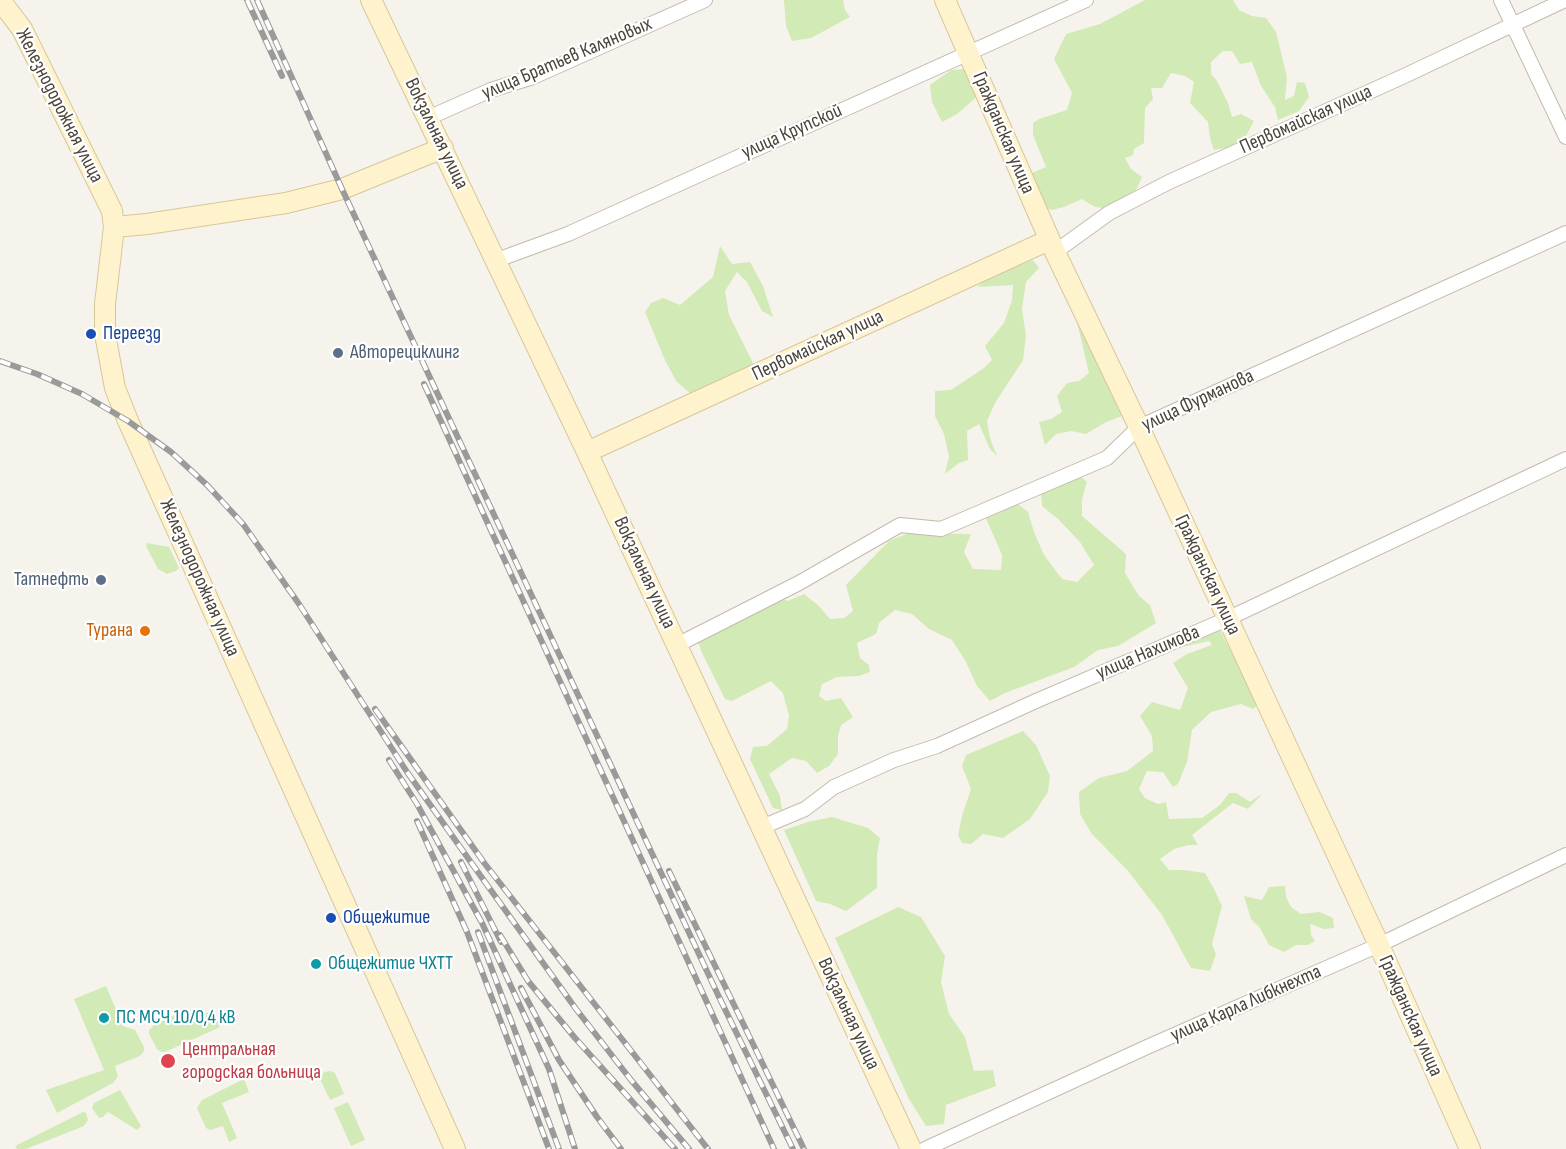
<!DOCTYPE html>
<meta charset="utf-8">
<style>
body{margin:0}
canvas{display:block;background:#f6f3ec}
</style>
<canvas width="1566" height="1149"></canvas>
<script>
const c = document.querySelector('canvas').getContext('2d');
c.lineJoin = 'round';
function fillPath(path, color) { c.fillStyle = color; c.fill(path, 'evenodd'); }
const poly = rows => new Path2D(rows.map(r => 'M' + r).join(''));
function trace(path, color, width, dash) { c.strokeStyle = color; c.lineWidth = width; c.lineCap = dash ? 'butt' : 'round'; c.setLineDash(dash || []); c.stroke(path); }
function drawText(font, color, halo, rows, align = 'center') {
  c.font = font + ' "Sofia Sans Condensed",sans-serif'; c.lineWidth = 4.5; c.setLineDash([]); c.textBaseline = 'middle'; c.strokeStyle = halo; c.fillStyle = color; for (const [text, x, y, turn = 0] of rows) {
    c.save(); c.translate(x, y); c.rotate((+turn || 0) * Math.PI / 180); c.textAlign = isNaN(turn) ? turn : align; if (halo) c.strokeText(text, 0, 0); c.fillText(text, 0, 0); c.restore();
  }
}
fillPath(poly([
 [784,0,843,0,845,10,850,17,811,38,792,41,786,26],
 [1145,0,1233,0,1239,10,1252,16,1266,18,1276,32,1287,77,1285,100,1294,96,1297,82,1305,83,1309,97,1299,111,1278,120,1275,107,1261,86,1252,62,1240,64,1232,51,1223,51,1211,62,1211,74,1217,81,1228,103,1232,117,1241,114,1254,121,1245,138,1229,147,1214,150,1210,138,1208,122,1190,103,1194,82,1185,76,1171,73,1162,88,1151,88,1153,99,1145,108,1144,143,1134,149,1133,155,1125,158,1131,169,1142,177,1136,190,1103,208,1095,207,1082,199,1064,207,1052,210,1043,207,1033,190,1032,173,1046,167,1033,135,1033,123,1039,119,1067,110,1072,93,1054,59,1066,34,1100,24],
 [965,69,980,94,957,114,942,122,932,102,930,85,951,70],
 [720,246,732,264,750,262,763,286,773,317,762,311,747,282,737,272,725,291,729,315,753,363,751,366,691,394,676,381,664,358,645,312,651,303,663,298,680,305,713,277],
 [1033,260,1039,268,1026,282,1022,309,1026,336,1023,360,995,403,987,421,990,438,997,456,990,449,979,424,967,431,968,460,959,463,945,474,949,456,944,434,935,416,935,391,951,390,984,368,992,360,985,346,1004,323,1012,300,1013,285,977,287,987,279],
 [1077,322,1118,404,1122,416,1106,422,1086,434,1071,431,1056,434,1045,445,1039,422,1051,419,1062,412,1057,396,1067,383,1079,381,1089,373],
 [1080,476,1087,482,1082,499,1082,516,1126,554,1125,573,1139,596,1150,605,1156,623,1118,646,1098,650,1074,667,1005,693,990,701,977,686,965,660,952,640,929,629,912,614,895,610,879,623,876,634,857,643,860,658,869,665,870,672,859,676,837,677,822,684,819,696,826,701,841,698,853,717,841,725,838,736,838,754,829,766,817,773,806,761,792,758,769,774,780,796,782,810,773,808,750,759,753,747,767,746,787,729,789,716,783,693,771,681,732,701,725,699,702,653,698,642,780,598,788,601,804,594,819,606,830,619,844,618,853,611,846,585,889,541,909,533,971,534,964,552,973,569,1001,570,1002,555,985,516,1018,504,1028,512,1034,532,1044,555,1062,579,1077,582,1094,565,1080,542,1058,519,1042,506,1041,492],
 [147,543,169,547,179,568,176,571,167,574,158,569,146,546],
 [1219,629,1259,704,1253,709,1241,704,1211,712,1192,730,1187,762,1178,784,1173,787,1163,772,1147,771,1139,789,1145,798,1158,804,1166,802,1169,819,1202,818,1220,805,1229,793,1236,793,1250,802,1263,793,1248,809,1233,803,1192,835,1198,845,1188,845,1174,849,1160,859,1169,870,1183,870,1205,873,1213,887,1222,906,1212,944,1216,954,1210,971,1191,968,1162,915,1128,871,1092,834,1080,814,1079,792,1099,778,1127,771,1153,751,1152,736,1140,716,1152,702,1180,710,1188,688,1173,663,1187,654,1212,645,1209,641,1182,647],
 [1023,731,1036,745,1050,776,1048,792,1030,819,1003,838,983,834,971,844,962,843,958,835,962,816,971,789,962,766,966,755],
 [832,817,868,828,880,838,877,854,877,888,846,911,830,904,816,901,784,830,808,822],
 [1285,886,1286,897,1291,907,1301,914,1320,912,1333,918,1334,928,1324,929,1310,924,1311,935,1315,941,1308,945,1296,945,1284,952,1269,945,1260,928,1251,919,1244,896,1262,900,1269,887],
 [898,907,921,917,945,956,941,982,949,1014,965,1037,974,1071,993,1070,996,1086,946,1105,944,1124,926,1126,909,1099,835,938],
 [106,986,123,1026,135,1030,144,1047,144,1051,140,1056,115,1066,118,1076,113,1083,57,1113,46,1090,104,1070,74,999],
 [213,1010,220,1027,165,1052,161,1052,157,1049,149,1034,149,1030,155,1024,179,1013,184,1014,190,1020],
 [331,1071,335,1073,344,1094,330,1100,320,1079,324,1072],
 [244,1079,249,1092,222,1103,237,1138,229,1142,223,1126,210,1130,206,1128,197,1108,202,1100],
 [120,1090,141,1126,137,1130,108,1112,103,1117,99,1118,92,1108,94,1103],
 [348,1102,365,1140,351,1146,334,1108],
 [83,1112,86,1113,88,1120,84,1126,26,1149,17,1149,15,1146]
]), '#d2eab5');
const street = poly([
 [1501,0,1566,137],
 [428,118,491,90,533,77,705,0],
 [1055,252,1109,213,1169,182,1402,77,1565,0],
 [497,260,568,234,1086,0],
 [677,645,799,583,900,525,941,529,1107,458,1139,427,1566,233],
 [762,827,805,809,834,787,894,760,937,746,1036,701,1227,619,1566,459],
 [925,1149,1147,1047,1379,945,1566,855]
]);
const secondary = poly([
 [0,0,22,29,112,211,114,227,105,304,105,334,115,388,128,421,455,1149],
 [371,0,587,452,911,1149],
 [945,0,1055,252,1139,427,1379,945,1470,1149],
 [114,227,147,224,286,203,342,189,443,148],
 [587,452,1049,240]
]);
trace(street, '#c2bbae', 16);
trace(secondary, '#d6c79b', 22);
trace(street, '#fff', 14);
trace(secondary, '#fff3cd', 20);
const rail = poly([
 [247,0,282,76],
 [257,0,342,189,719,997,793,1149],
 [0,361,37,374,82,394,128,421,171,452,207,485,243,524,299,604,407,772,475,868,576,1009,631,1080,689,1149],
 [424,384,774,1149],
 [375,709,485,864,708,1149],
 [389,760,417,804,482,923,549,1069,575,1149],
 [417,821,467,932,549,1149],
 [461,862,501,942],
 [669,871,804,1149],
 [478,932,559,1149],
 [500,935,528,981,575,1038,675,1149],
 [521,988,559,1060,597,1117,621,1149]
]);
trace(rail, '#9a9a9a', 6);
trace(rail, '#fff', 4, [11]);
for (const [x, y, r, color] of [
 [91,334,6,"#1a4fb4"],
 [338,353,6,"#5c6f8a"],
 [101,580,6,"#5c6f8a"],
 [145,631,6,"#e8710a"],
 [331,918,6,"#1a4fb4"],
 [316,964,6,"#0f9aa8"],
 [104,1018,6,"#0f9aa8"],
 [168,1061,8,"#e0444e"]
]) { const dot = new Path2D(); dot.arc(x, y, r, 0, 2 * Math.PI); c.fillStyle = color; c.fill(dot); trace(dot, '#fff', 2); }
drawText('20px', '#4b4439', '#fff', [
 ["улица Братьев Каляновых",567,59,-23],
 ["Железнодорожная улица",59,106,63],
 ["Первомайская улица",1306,120,-24],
 ["улица Крупской",792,132,-24],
 ["Гражданская улица",1003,133,67],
 ["Вокзальная улица",436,134,64],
 ["Первомайская улица",818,346,-25],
 ["улица Фурманова",1198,401,-25],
 ["Вокзальная улица",644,573,65],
 ["Гражданская улица",1207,575,65],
 ["Железнодорожная улица",199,578,66],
 ["улица Нахимова",1148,653,-23],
 ["улица Карла Либкнехта",1246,1004,-24],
 ["Вокзальная улица",848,1014,65],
 ["Гражданская улица",1410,1016,66]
]);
drawText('20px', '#164399', '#fff', [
 ["Переезд",103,334],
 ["Общежитие",343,918]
], 'left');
drawText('20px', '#4e5e75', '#fff', [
 ["Авторециклинг",350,353],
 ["Татнефть",89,580,"right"]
], 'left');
drawText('20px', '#c56008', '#fff', [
 ["Турана",133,631]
], 'right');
drawText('20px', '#0d838f', '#fff', [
 ["Общежитие ЧХТТ",328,964],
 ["ПС МСЧ 10/0,4 кВ",116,1018]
], 'left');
drawText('20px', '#be3a42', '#fff', [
 ["Центральная",182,1050],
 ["городская больница",182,1073]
], 'left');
</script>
